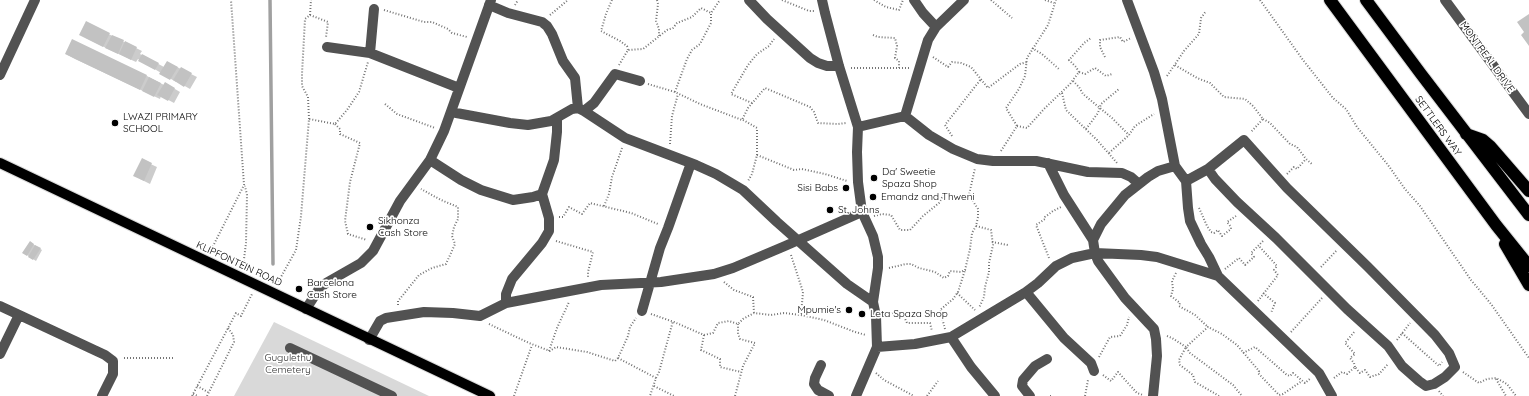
<!DOCTYPE html>
<style>
body{margin:0}
canvas{display:block;background:#fff}
</style>
<canvas width="1529" height="396"></canvas>
<script>
const c = document.querySelector('canvas').getContext('2d');
c.lineJoin = 'round';
function fillPath(path, color) { c.fillStyle = color; c.fill(path, 'evenodd'); }
const poly = rows => new Path2D(rows.map(r => 'M' + r).join(''));
function trace(path, color, width, dash) { c.strokeStyle = color; c.lineWidth = width; c.lineCap = dash ? 'butt' : 'round'; c.setLineDash(dash || []); c.stroke(path); }
function drawText(font, color, halo, rows, align = 'center') {
  c.font = font + ' Quicksand,sans-serif'; c.lineWidth = 3.5; c.setLineDash([]); c.textBaseline = 'middle'; c.strokeStyle = halo; c.fillStyle = color; for (const [text, x, y, turn = 0] of rows) {
    c.save(); c.translate(x, y); c.rotate((+turn || 0) * Math.PI / 180); c.textAlign = isNaN(turn) ? turn : align; if (halo) c.strokeText(text, 0, 0); c.fillText(text, 0, 0); c.restore();
  }
}
fillPath(poly([
 [274,322,429,396,234,396]
]), '#d9d9d9');
fillPath(poly([
 [87,23,136,48,142,51,140,54,164,67,167,62,197,77,190,89,176,81,176,82,138,59,136,62,112,51,86,38],
 [73,41,147,76,164,85,165,83,180,92,174,103,161,96,160,99,75,59,66,54],
 [142,160,157,167,150,184,140,179],
 [30,242,42,250,36,261,24,253]
]), '#0003');
trace(poly([
 [270,0,273,264]
]), '#a0a0a0', 3.5);
fillPath(poly([
 [1529,14,1529,46,1521,35,1524,32,1517,22],
 [86,21,110,33,103,47,79,35],
 [112,35,124,40,118,54,105,48],
 [72,39,147,75,140,90,65,54],
 [125,41,137,47,131,60,119,54],
 [142,54,159,63,155,70,138,61],
 [167,61,178,67,170,80,159,74],
 [181,67,192,73,184,87,173,80],
 [149,77,161,83,154,97,142,91],
 [165,82,175,88,168,101,157,95],
 [142,158,152,163,144,181,133,176],
 [30,241,34,244,27,256,22,253],
 [35,245,41,248,33,260,28,257]
]), '#c2c2c2');
const major = poly([
 [0,163,490,396]
]);
const highway = poly([
 [1330,0,1496,225,1529,266],
 [1366,0,1421,74,1529,215],
 [1466,134,1483,140,1490,146,1529,191],
 [1505,244,1529,285]
]);
trace(major, '#dbdbdb', 12);
trace(highway, '#dbdbdb', 14);
trace(poly([
 [612,0,606,14,601,31,620,41,627,46,628,50],
 [657,0,658,4,656,21,659,29,659,36],
 [782,0,809,11,814,11],
 [874,0,886,7,899,10,903,0],
 [991,0,1012,18],
 [1045,0,1054,3],
 [1260,0,1303,60,1333,98,1346,109,1357,127,1388,165,1405,189,1420,206,1471,280,1491,304,1529,358],
 [515,5,518,0],
 [384,10,424,22,432,22,448,29,452,33,467,37],
 [310,15,328,22,326,37],
 [550,15,568,0],
 [873,35,878,37,895,38,897,46,895,58,899,61,899,68],
 [1032,48,1042,54,1060,70],
 [933,57,948,67,952,62,961,63,971,67,988,88,1020,64,1027,62],
 [1105,57,1100,47,1100,40,1120,37,1123,42,1131,38],
 [619,65,628,50,643,49,667,30,673,28,677,23,692,17,701,8,711,13,720,0],
 [1175,65,1197,78,1210,83,1224,97,1245,99,1253,106,1263,119,1251,132],
 [851,68,909,68],
 [1079,72,1076,67,1069,60,1084,43,1091,38],
 [1167,76,1184,51,1199,34,1201,18,1206,11],
 [1073,81,1079,87,1083,94,1112,118,1129,135],
 [648,84,675,92,700,104,742,120,748,108,765,88,810,107,814,112,818,123,838,124,846,123],
 [675,92,687,59,692,50,700,44,711,23,711,13],
 [1062,93,1066,110,1097,140,1117,163],
 [752,103,731,94,748,65,757,54,769,46,774,39],
 [385,104,397,114,435,128],
 [309,119,308,97,302,86,302,74,305,19,310,15,311,0],
 [1263,119,1270,123,1290,144,1297,147,1306,159,1313,165],
 [743,120,757,128,757,155,752,174,748,181],
 [335,124,340,129,340,134,360,143,350,182,345,221,348,234,367,240],
 [1017,126,1027,128,1044,109,1070,84,1079,72,1085,74,1095,68,1106,76,1112,74],
 [1086,129,1098,113,1101,104,1119,89],
 [952,136,945,125,981,79],
 [670,144,672,116,678,94],
 [1001,151,1017,126,1006,108,1019,89,1025,76,1027,58,1048,25,1056,0],
 [1109,153,1129,135,1135,126,1154,114],
 [757,155,794,170,802,169,825,174,847,181],
 [1287,174,1294,167,1297,169,1306,159],
 [604,206,609,194,612,177,622,148],
 [1199,208,1207,226,1211,232,1214,233,1218,230,1222,236,1231,229,1231,227,1227,222,1236,216],
 [874,216,882,214,891,215,900,230,910,230,923,216,939,203,944,194,960,196,969,195],
 [559,217,563,217,569,207,582,214,590,203,631,213,658,224],
 [976,226,991,230,993,245,989,263,989,272,985,287,984,297,979,308],
 [556,241,593,252,588,272,588,277],
 [992,242,1008,245],
 [210,252,244,185,231,0],
 [791,255,803,292,801,315],
 [1049,258,1036,225,1045,219,1045,217,1053,211,1061,207],
 [243,267,246,243,247,195,245,186],
 [1321,267,1337,250],
 [889,268,906,264,911,264,919,268,935,272,944,278,948,276,950,271,961,272,965,270,970,249,972,233,976,226,978,217,978,209,969,195,975,168],
 [1225,269,1239,258,1245,265,1254,257,1251,253,1264,240],
 [1176,273,1172,281,1173,289,1171,296,1180,303,1179,306,1195,315,1208,327],
 [724,282,734,290,753,297,754,313],
 [277,284,296,250,301,216,309,119,335,124,347,110,359,92,368,62],
 [957,293,975,310],
 [1263,293,1275,303,1271,313],
 [1258,301,1278,275,1274,270,1277,266,1259,246],
 [398,305,398,301,403,295,419,275,432,268,446,264,455,244,452,236,454,227,458,219,458,207,441,200,421,189],
 [651,314,674,322,704,335,713,333,718,323,729,321,738,324,743,319,754,313,771,315,784,313,801,315,824,320,855,332,866,335],
 [886,314,902,312,907,323,930,323,932,331],
 [489,324,529,343,550,351,556,347,587,352,615,361,618,358,628,336,630,327,636,318],
 [945,329,940,310,953,299,958,292,965,270],
 [1291,332,1322,298],
 [1402,333,1439,366,1442,362],
 [704,335,701,350,720,359,720,367,741,372],
 [1167,336,1172,338,1186,347,1208,327,1222,334,1237,345,1259,371,1258,373,1279,395,1283,394,1302,381],
 [1397,340,1410,323],
 [549,351,557,328,569,302],
 [1243,353,1255,347,1287,375,1290,376,1293,373,1305,383,1311,378],
 [1099,357,1110,337,1120,336,1127,325,1129,317],
 [124,358,173,358],
 [618,358,656,378,650,396],
 [1355,367,1354,363,1350,358,1355,354,1345,343,1355,331],
 [1463,372,1479,383,1487,379,1496,378,1507,384,1516,396],
 [876,373,884,380,914,396],
 [1103,375,1111,381,1118,372,1137,393,1143,395],
 [656,378,659,372,673,321],
 [1334,378,1342,372,1347,374,1355,367,1360,373,1365,370,1370,377,1379,374,1388,364],
 [1496,379,1506,396],
 [197,386,208,392],
 [654,386,674,396],
 [1439,391,1443,396],
 [193,394,198,396],
 [192,396,236,313,241,316,252,294],
 [207,396,234,342,233,335,228,328],
 [514,396,532,345],
 [735,396,743,366,755,343,740,339,738,333,738,324],
 [927,396,938,381],
 [1050,396,1053,396],
 [1085,396,1088,380],
 [1219,396,1195,382,1193,375,1180,365,1179,360,1186,347,1190,353,1233,385,1242,396]
]), '#747474', 2, [1, 2]);
trace(poly([
 [749,0,767,19,810,58,818,63,827,66,839,66],
 [822,0,825,13,839,66,858,127,857,152,858,182,862,212,873,236,878,257,878,268,873,302],
 [914,0,923,13,936,27],
 [1127,0,1154,72,1162,99,1175,166,1186,181,1188,208,1190,221,1201,244,1209,257,1218,276,1319,373,1332,396],
 [1445,0,1529,114],
 [489,5,508,13,542,22,547,26,552,34,563,61,575,78,578,108],
 [327,47,370,53,459,88],
 [370,53,374,9],
 [0,75,35,0],
 [584,111,594,103,615,74,640,81],
 [451,112,510,123,528,125,551,121,572,109,578,108,584,111,625,138,696,165,716,174,743,190,777,222,847,284,873,302,876,316,877,347,856,396],
 [905,116,929,135,953,149,977,159,993,161,1036,161,1088,172,1122,173,1131,177,1139,184],
 [905,116,928,40,936,27,964,0],
 [858,127,905,116],
 [430,160,461,180,481,190,513,200,533,197,542,194],
 [1048,163,1064,195,1093,240,1095,253,1098,261,1125,298,1154,329,1156,339,1157,356,1153,396],
 [1186,181,1208,169,1244,140,1287,188,1368,267,1435,335,1449,353,1455,367,1445,377,1434,384,1426,386,1419,381,1402,366,1388,346,1347,309,1276,238,1237,202,1215,179,1208,169],
 [1093,240,1101,224,1125,195,1148,177,1158,171,1175,166],
 [1026,292,1064,338,1091,363,1094,371],
 [506,303,601,285,661,282,714,274,733,268,785,246,862,212],
 [0,306,105,355,113,361,113,374,102,396],
 [306,309,319,289,326,283,361,263,373,251,400,201,430,160,444,131,491,0],
 [642,311,660,248,668,228,691,163],
 [951,337,971,367,995,396],
 [369,340,380,321,386,318,424,312,453,313,480,316,506,303,506,294,512,279,542,243,549,231,549,218,542,194,554,160,557,132,557,118],
 [877,347,915,344,951,337,1026,292,1038,283,1056,266,1072,258,1095,253,1141,255,1157,257,1218,276],
 [290,348,392,396],
 [0,354,19,315],
 [821,365,815,378,814,384,818,390,829,396],
 [1030,396,1022,386,1023,380,1035,366,1047,359]
]), '#525252', 10);
trace(major, '#000', 10);
trace(highway, '#000', 12);
for (const [x, y, r, color] of [
 [115,123,4,"#000"],
 [874,178,4,"#000"],
 [846,188,4,"#000"],
 [873,197,4,"#000"],
 [830,210,4,"#000"],
 [370,227,4,"#000"],
 [299,289,4,"#000"],
 [849,310,4,"#000"],
 [862,314,4,"#000"]
]) { const dot = new Path2D(); dot.arc(x, y, r, 0, 2 * Math.PI); c.fillStyle = color; c.fill(dot); trace(dot, '#fff', 1.5); }
drawText('10px', '#000', '#fff', [
 ["MONTREAL DRIVE",1487,57,54],
 ["SETTLERS WAY",1438,126,54],
 ["KLIPFONTEIN ROAD",239,264,25]
]);
drawText('10px', '#000', '#fff', [
 ["LWAZI PRIMARY",123,117],
 ["SCHOOL",123,129],
 ["Da' Sweetie",882,172],
 ["Spaza Shop",882,184],
 ["Sisi Babs",838,188,"right"],
 ["Emandz and Thweni",881,197],
 ["St. Johns",838,210],
 ["Sikhonza",378,221],
 ["Cash Store",378,233],
 ["Barcelona",307,283],
 ["Cash Store",307,295],
 ["Mpumie's",841,310,"right"],
 ["Leta Spaza Shop",870,314]
], 'left');
drawText('10px', '#303030', '#fff', [
 ["Gugulethu",288,358],
 ["Cemetery",288,370]
]);
</script>
